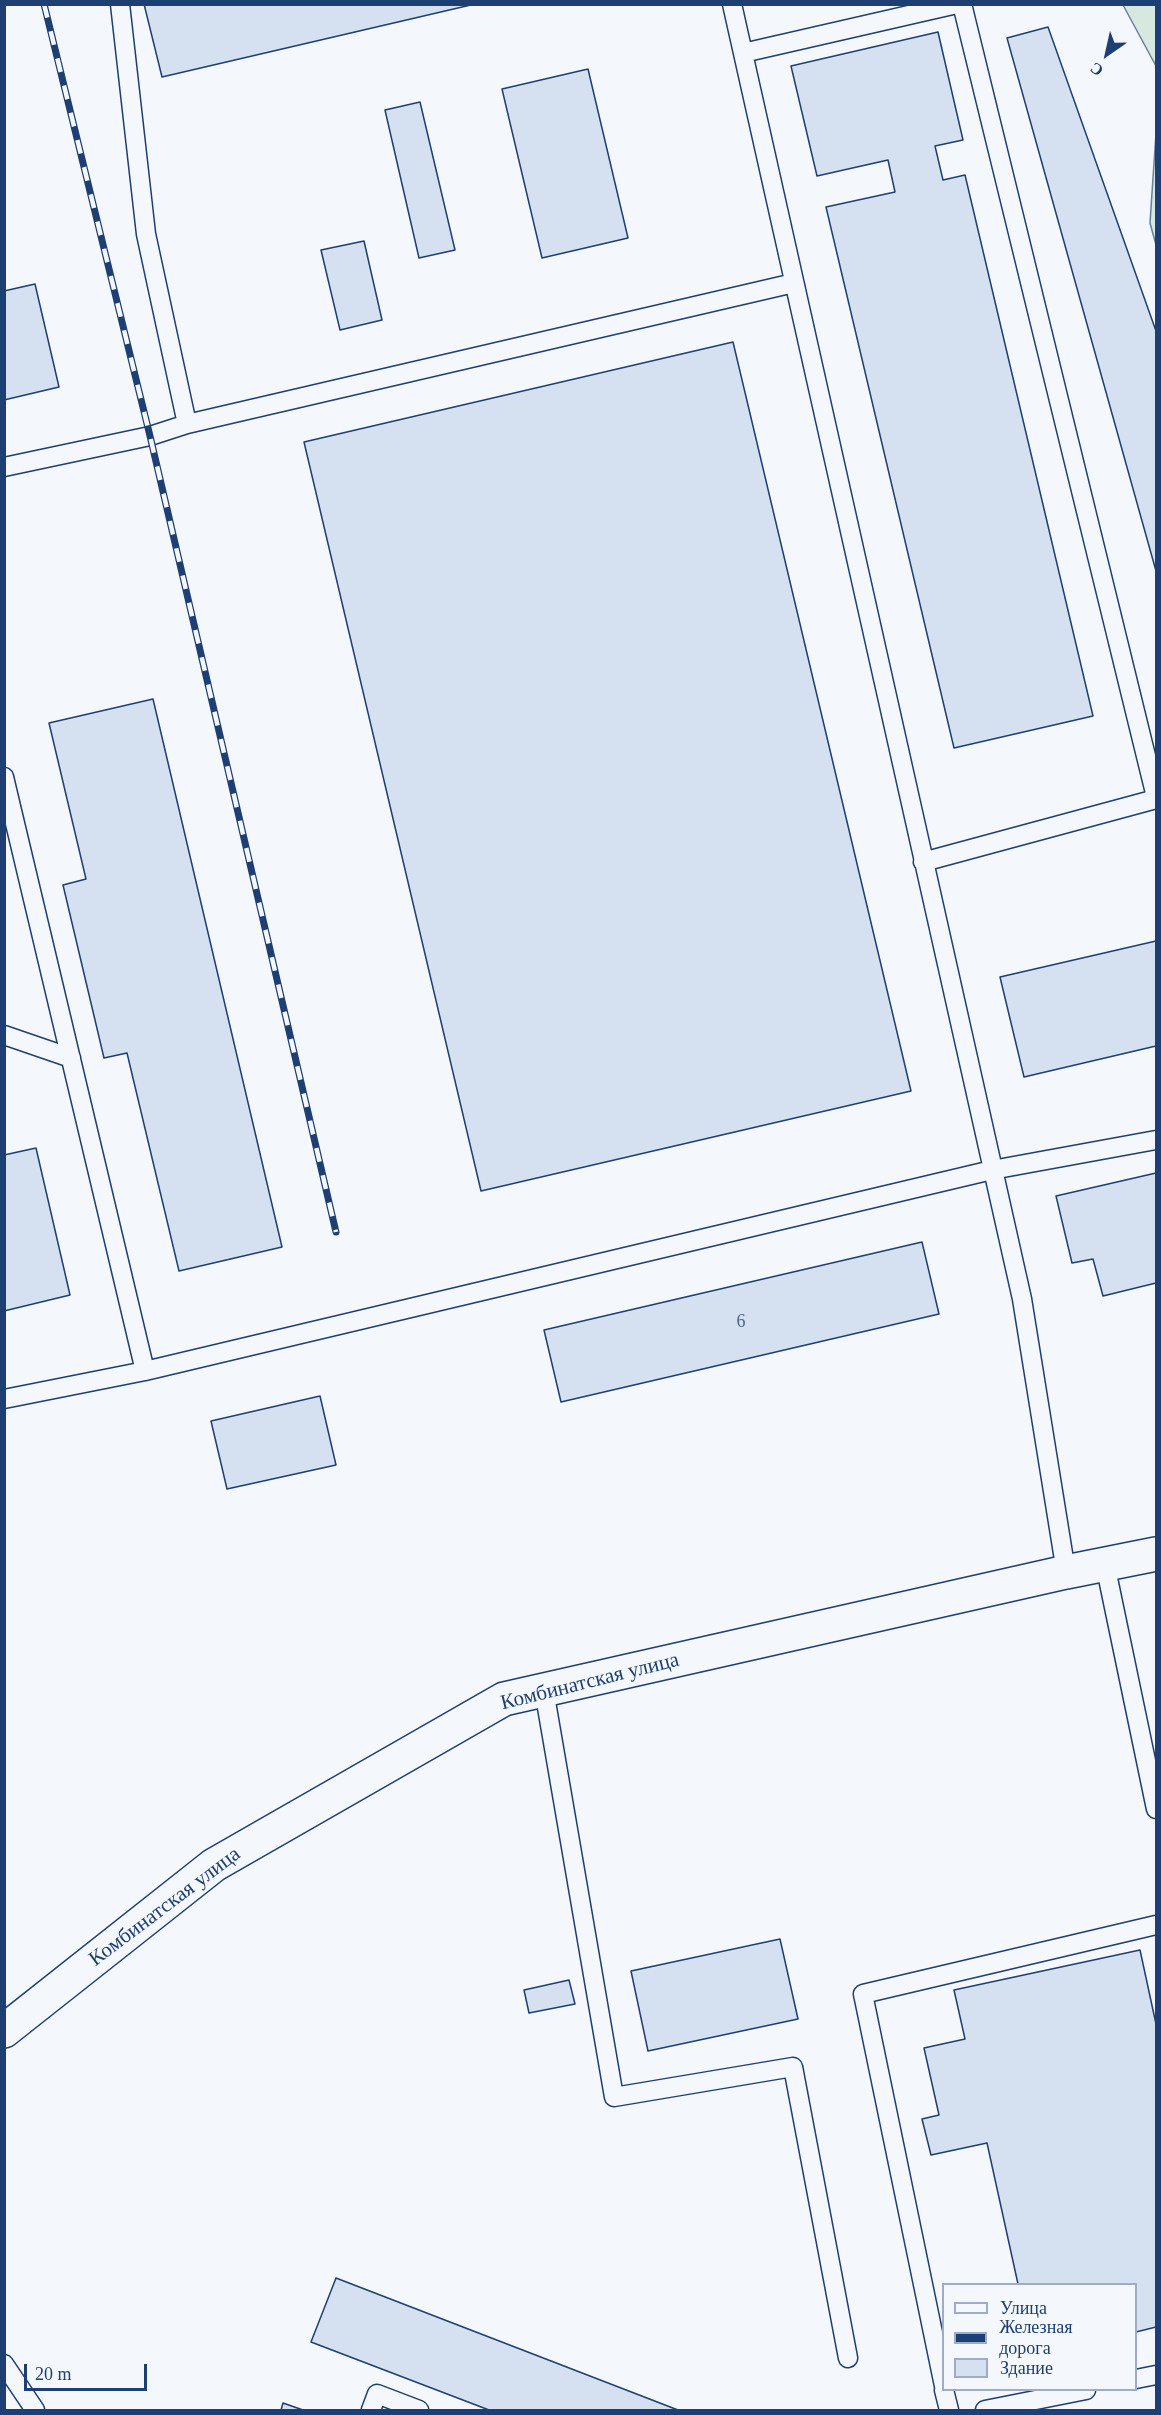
<!DOCTYPE html>
<meta charset="utf-8">
<style>
body{margin:0}
#map{position:relative;width:1161px;height:2415px;overflow:hidden;background:#f4f7fb;font-family:Georgia,serif}
canvas{display:block}
.frame{position:absolute;inset:0;border:6px solid #1d3f73;pointer-events:none}
.legend{position:absolute;left:942px;top:2283px;width:195px;height:108px;box-sizing:border-box;background:#f4f7fb;border:2px solid #9eadc5;margin:0;padding:8px 10px;list-style:none;font-size:18px;color:#1d3f73}
.legend li{display:flex;align-items:center;gap:12px;height:30px}
.legend b{width:30px;border:2px solid #9eadc5}
.north{position:absolute;left:1077px;top:24px;width:60px;height:60px;-webkit-text-stroke:4px #f4f7fb;paint-order:stroke;rotate:214deg;font-size:16px;font-weight:700;line-height:24px;text-align:center;color:#1d3f73}
.north::after{content:'';display:block;margin:auto;width:21px;height:27px;background:#1d3f73;clip-path:polygon(50% 0,100% 100%,50% 72%,0 100%)}
.scale{position:absolute;left:24px;top:2364px;width:123px;height:27px;box-sizing:border-box;border:3px solid #1d3f73;border-top:0;padding-left:8px;font-size:18px;line-height:21px;white-space:nowrap;color:#1d3f73;-webkit-text-stroke:4px #f4f7fb;paint-order:stroke}
</style>
<div id="map">
<canvas width="1161" height="2415"></canvas>
<div class="frame"></div>
<ul class="legend">
<li><b style="height:8px;background:#f4f7fb"></b>Улица</li>
<li><b style="height:8px;background:#1d3f73"></b>Железная дорога</li>
<li><b style="height:16px;background:#d5e0f0"></b>Здание</li>
</ul>
<div class="north">С</div>
<div class="scale">20 m</div>
</div>
<script>
const c = document.querySelector('canvas').getContext('2d');
c.lineJoin = 'round';
function fillPath(path, color) { c.fillStyle = color; c.fill(path, 'evenodd'); }
const poly = rows => new Path2D(rows.map(r => 'M' + r).join(''));
function trace(path, color, width, dash) { c.strokeStyle = color; c.lineWidth = width; c.lineCap = dash ? 'butt' : 'round'; c.setLineDash(dash || []); c.stroke(path); }
function drawText(font, color, halo, rows, align = 'center') {
  c.font = font + ' Georgia,serif'; c.lineWidth = 4.5; c.setLineDash([]); c.textBaseline = 'middle'; c.strokeStyle = halo; c.fillStyle = color; for (const [text, x, y, turn = 0] of rows) {
    c.save(); c.translate(x, y); c.rotate((+turn || 0) * Math.PI / 180); c.textAlign = isNaN(turn) ? turn : align; if (halo) c.strokeText(text, 0, 0); c.fillText(text, 0, 0); c.restore();
  }
}
const green = poly([
 [1123,5,1156,5,1156,66,1123,5],
 [1156,133,1156,245,1150,223,1156,133]
]);
fillPath(green, '#d7e8df');
trace(green, '#687fa3', 1.5);
const building = poly([
 [144,4,475,4,162,77,144,4],
 [1048,27,1156,331,1156,571,1007,38,1048,27],
 [938,32,963,140,935,146,943,180,965,175,1093,716,954,748,826,207,895,192,888,160,817,176,791,66,938,32],
 [588,69,628,238,542,258,502,89,588,69],
 [420,102,455,250,419,258,385,110,420,102],
 [364,241,382,320,340,330,321,250,364,241],
 [35,284,59,387,4,400,4,291,35,284],
 [733,342,911,1091,481,1191,304,442,733,342],
 [153,699,282,1247,179,1271,127,1053,104,1058,63,885,86,879,49,723,153,699],
 [1156,941,1156,1046,1024,1077,1000,977,1156,941],
 [36,1148,70,1295,4,1311,4,1155,36,1148],
 [1156,1173,1156,1283,1103,1296,1093,1259,1072,1263,1056,1196,1156,1173],
 [922,1242,939,1314,561,1402,544,1330,922,1242],
 [320,1396,336,1465,227,1489,211,1421,320,1396],
 [780,1939,798,2019,648,2051,631,1971,780,1939],
 [1140,1950,1156,2024,1156,2327,1136,2332,1136,2284,1018,2284,987,2143,931,2155,922,2119,939,2115,924,2048,965,2039,954,1990,1140,1950],
 [569,1980,575,2004,529,2013,524,1990,569,1980],
 [336,2278,678,2410,489,2410,311,2342,336,2278],
 [283,2403,303,2410,281,2410,283,2403]
]);
fillPath(building, '#d5e0f0');
trace(building, '#1d3f73', 1.5);
const lane = poly([
 [120,4,146,234,187,424],
 [732,4,1022,1299,1066,1572],
 [962,4,1156,797],
 [743,53,957,4],
 [4,467,150,436,187,424,794,283],
 [4,777,145,1371],
 [923,862,1156,799],
 [4,1035,71,1058],
 [4,1399,145,1371,992,1170,1156,1140],
 [1105,1564,1156,1809],
 [544,1690,614,2097,793,2067,848,2358],
 [4,2364,35,2410],
 [1136,2379,1156,2375],
 [944,2386,863,1994,1156,1925],
 [944,2390,949,2410],
 [371,2410,377,2394,419,2410],
 [985,2410,1086,2390]
]);
const street = poly([
 [4,2031,214,1865,504,1699,1066,1572,1156,1554]
]);
trace(lane, '#1d3f73', 21);
trace(street, '#1d3f73', 36);
trace(lane, '#f4f7fb', 18);
trace(street, '#f4f7fb', 33);
const rail = poly([
 [44,4,150,436,336,1232]
]);
trace(rail, '#1d3f73', 7);
trace(rail, '#f4f7fb', 4.5, [14]);
drawText('18px', '#4b6792', null, [
 ["6",741,1322]
]);
drawText('21px', '#1d3f73', '#f4f7fb', [
 ["Комбинатская улица",590,1682,-14],
 ["Комбинатская улица",165,1907,-37]
]);
</script>
